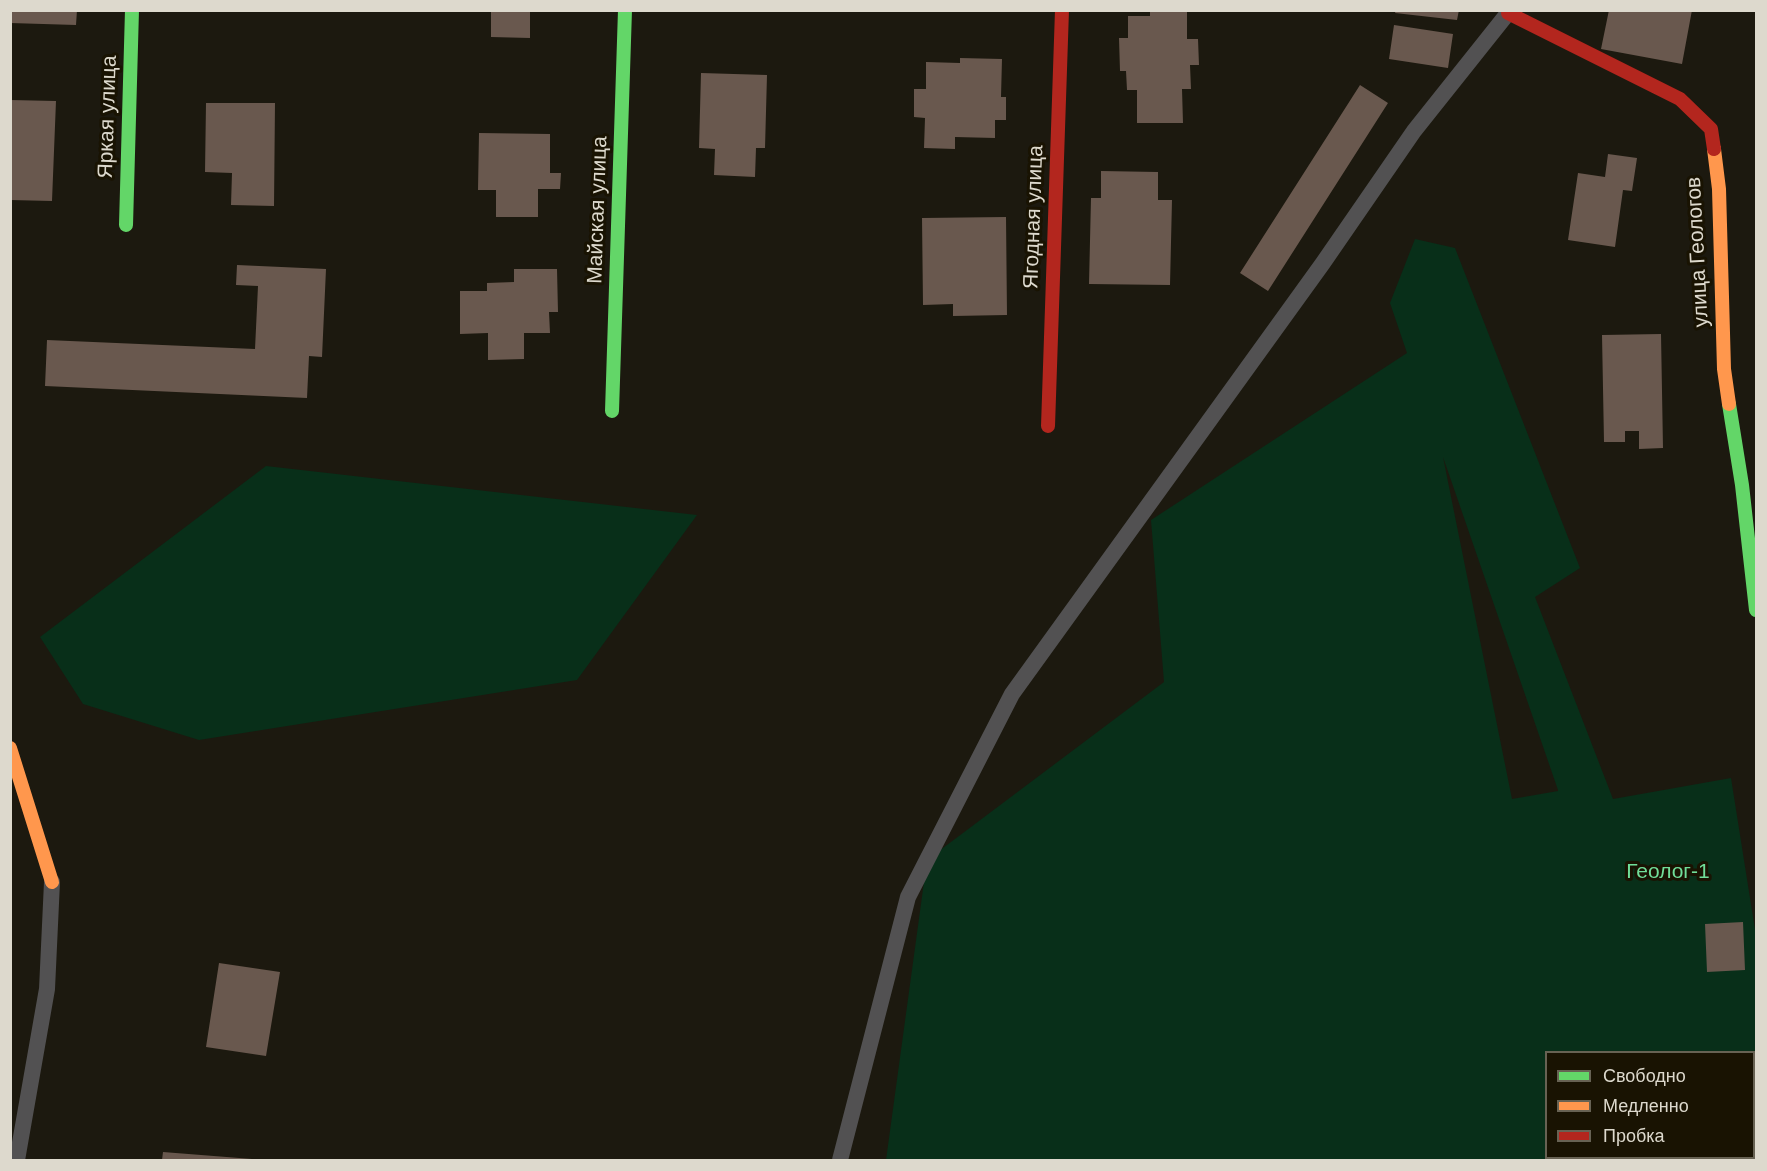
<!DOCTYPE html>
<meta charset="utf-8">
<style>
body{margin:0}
#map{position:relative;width:1767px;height:1171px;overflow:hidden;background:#1c190f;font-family:Arial,sans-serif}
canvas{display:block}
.frame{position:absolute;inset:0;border:12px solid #ddd9cd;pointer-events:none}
.legend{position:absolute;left:1545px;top:1051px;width:210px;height:108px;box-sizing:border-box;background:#191302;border:2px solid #676253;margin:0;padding:8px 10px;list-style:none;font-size:18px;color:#ddd9cd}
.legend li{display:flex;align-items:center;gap:12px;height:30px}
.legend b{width:30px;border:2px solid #676253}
</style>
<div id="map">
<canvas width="1767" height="1171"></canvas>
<div class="frame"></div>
<ul class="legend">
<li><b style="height:8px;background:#63d668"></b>Свободно</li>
<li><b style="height:8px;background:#ff974d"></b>Медленно</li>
<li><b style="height:8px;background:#b3261e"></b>Пробка</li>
</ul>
</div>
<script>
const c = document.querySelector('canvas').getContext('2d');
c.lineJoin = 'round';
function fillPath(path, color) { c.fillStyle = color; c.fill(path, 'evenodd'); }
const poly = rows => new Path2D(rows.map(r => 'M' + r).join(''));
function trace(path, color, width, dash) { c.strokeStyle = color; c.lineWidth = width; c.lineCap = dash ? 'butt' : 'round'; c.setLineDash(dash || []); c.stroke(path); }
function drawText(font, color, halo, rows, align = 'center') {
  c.font = font + ' Arial,sans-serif'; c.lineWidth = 6; c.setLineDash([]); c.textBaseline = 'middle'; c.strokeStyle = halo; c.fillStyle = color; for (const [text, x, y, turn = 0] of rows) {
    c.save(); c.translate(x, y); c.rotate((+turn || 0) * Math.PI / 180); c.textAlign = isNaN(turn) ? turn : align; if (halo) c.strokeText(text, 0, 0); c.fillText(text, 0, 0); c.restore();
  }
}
fillPath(poly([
 [1415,239,1455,248,1580,568,1535,597,1613,799,1731,778,1756,936,1756,1160,1679,1160,1681,1158,1754,1158,1754,1052,1546,1052,1546,1158,1663,1158,1662,1160,886,1160,927,860,1164,682,1151,520,1407,353,1390,303],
 [1443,457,1558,790,1558,791,1512,799],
 [266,466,697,515,577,680,199,740,83,704,40,637]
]), '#082f19');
fillPath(poly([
 [10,10,77,10,76,25,10,23],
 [491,10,530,10,530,38,491,37],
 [1150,10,1187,10,1187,39,1198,39,1199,65,1190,65,1191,89,1182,89,1183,123,1137,123,1137,90,1127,90,1126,71,1120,71,1119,38,1128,38,1128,16,1150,16],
 [1396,10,1459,10,1457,20,1395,13],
 [1609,10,1692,10,1682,64,1601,49],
 [1394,25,1453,34,1448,68,1389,59],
 [960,58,1002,59,1001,97,1006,97,1006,120,995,120,995,138,955,137,955,149,924,148,925,118,914,117,914,89,926,89,926,62,960,63],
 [701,73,767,75,765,148,756,148,755,177,714,175,715,149,699,148],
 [1360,85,1388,103,1268,291,1240,273],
 [10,100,56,101,52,201,10,200],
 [206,103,275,103,274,206,231,205,232,173,205,172],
 [479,133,550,134,550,173,561,173,560,189,538,189,538,217,496,217,496,190,478,190],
 [1608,154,1637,158,1632,191,1623,190,1615,247,1568,240,1578,173,1605,177],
 [1101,171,1158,172,1158,200,1172,200,1170,285,1089,284,1091,198,1101,198],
 [1006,217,1007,315,953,316,953,304,923,305,922,218],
 [237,265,326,269,322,357,309,356,307,398,45,386,47,340,255,349,258,286,236,285],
 [514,269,557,269,558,312,549,312,550,333,524,333,524,359,488,360,488,333,460,334,460,291,487,291,487,283,514,282],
 [1661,334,1663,448,1639,449,1639,431,1625,431,1625,442,1604,442,1602,335],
 [1743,922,1745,970,1707,972,1705,924],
 [219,963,280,972,266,1056,206,1047],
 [163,1152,252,1159,252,1160,162,1160]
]), '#69584e');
trace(poly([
 [17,1160,47,989,52,882],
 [840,1160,908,897,1012,694,1323,263,1414,131,1508,13]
]), '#525152', 16);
trace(poly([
 [126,225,132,10],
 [1729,404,1742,485,1756,610],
 [612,411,625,10]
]), '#63d668', 14);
trace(poly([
 [1714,149,1719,189,1724,369,1729,404],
 [10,748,52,882]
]), '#ff974d', 14);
trace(poly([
 [1509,10,1508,13,1680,99,1711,129,1714,149],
 [1048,426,1062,10]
]), '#b3261e', 14);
drawText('21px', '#ddd9cd', '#191302', [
 ["Яркая улица",108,117,-88],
 ["Майская улица",598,210,-88],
 ["Ягодная улица",1034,217,-88],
 ["улица Геологов",1698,252,-93]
]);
drawText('21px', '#70de99', '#191302', [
 ["Геолог-1",1668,872]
]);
</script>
